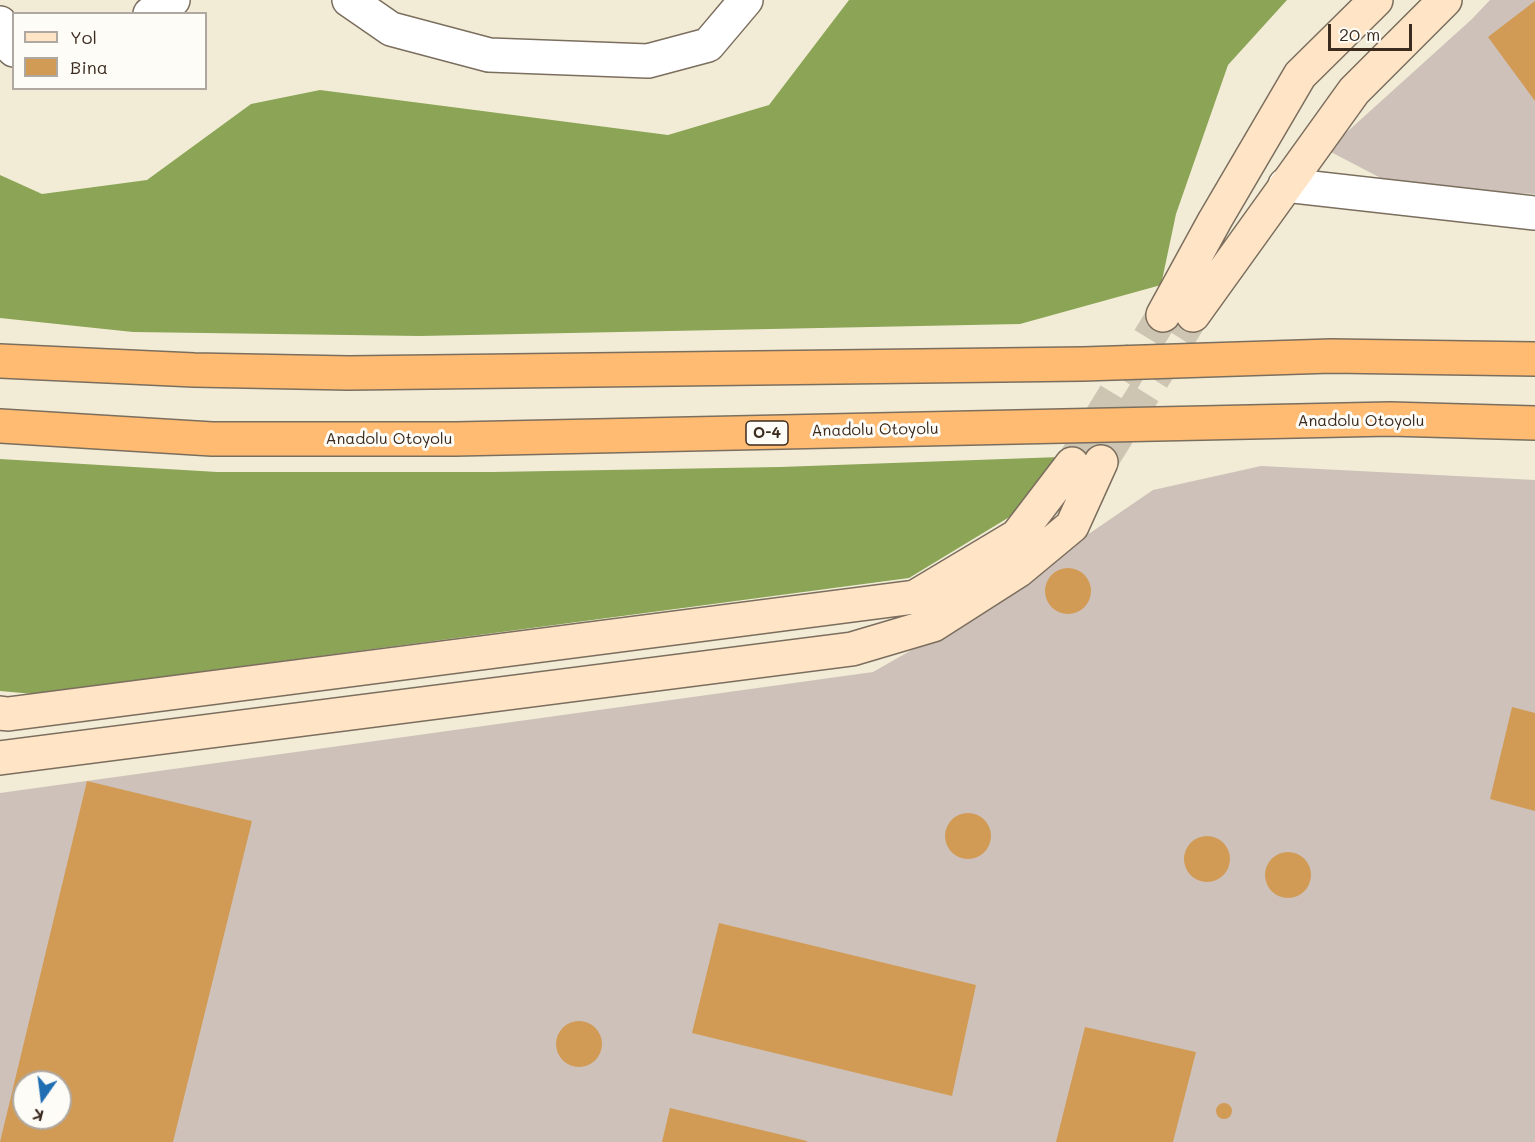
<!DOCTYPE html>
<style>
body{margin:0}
#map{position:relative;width:1535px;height:1142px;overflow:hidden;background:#f2ecd6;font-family:Mali,sans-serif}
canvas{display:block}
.legend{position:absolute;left:12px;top:12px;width:195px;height:78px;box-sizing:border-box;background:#fdfcf7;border:2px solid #afa8a0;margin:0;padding:8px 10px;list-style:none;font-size:18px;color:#3b2a1e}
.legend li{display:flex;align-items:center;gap:12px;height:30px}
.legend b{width:30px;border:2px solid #afa8a0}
.north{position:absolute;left:12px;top:1070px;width:60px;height:60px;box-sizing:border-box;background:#fdfcf7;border:2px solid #afa8a0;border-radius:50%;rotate:194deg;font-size:16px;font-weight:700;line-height:24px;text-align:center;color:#3b2a1e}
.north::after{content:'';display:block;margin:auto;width:21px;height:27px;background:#1f6fb2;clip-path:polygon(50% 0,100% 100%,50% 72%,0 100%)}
.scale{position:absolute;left:1328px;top:24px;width:84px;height:27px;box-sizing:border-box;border:3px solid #3b2a1e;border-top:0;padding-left:8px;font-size:18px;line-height:21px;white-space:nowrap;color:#3b2a1e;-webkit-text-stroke:4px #fdfcf7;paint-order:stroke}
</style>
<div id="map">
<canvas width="1535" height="1142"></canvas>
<ul class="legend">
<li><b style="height:8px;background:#ffe4c6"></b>Yol</li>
<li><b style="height:16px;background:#d19b55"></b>Bina</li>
</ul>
<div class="north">K</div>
<div class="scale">20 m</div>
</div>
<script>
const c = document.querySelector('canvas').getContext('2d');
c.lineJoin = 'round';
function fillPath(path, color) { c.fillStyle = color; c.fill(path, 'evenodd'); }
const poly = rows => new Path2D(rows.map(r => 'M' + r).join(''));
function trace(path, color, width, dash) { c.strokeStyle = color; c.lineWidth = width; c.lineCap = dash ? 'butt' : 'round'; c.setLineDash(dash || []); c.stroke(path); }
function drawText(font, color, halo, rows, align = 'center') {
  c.font = font + ' Mali,sans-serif'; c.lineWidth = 6; c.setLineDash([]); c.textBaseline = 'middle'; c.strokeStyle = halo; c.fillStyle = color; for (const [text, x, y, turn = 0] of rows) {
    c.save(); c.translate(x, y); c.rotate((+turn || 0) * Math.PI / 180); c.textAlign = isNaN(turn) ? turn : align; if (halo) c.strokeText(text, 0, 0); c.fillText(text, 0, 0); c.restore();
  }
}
fillPath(poly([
 [1490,0,1535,0,1535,194,1398,187,1327,150,1472,19],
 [1261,466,1535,480,1535,1142,0,1142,0,793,873,672,1012,593,1071,546,1153,490],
 [24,1082,60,1082,60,1118,24,1118]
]), '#cec1b9');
fillPath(poly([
 [849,0,1287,0,1228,65,1176,214,1161,285,1020,324,420,336,133,332,0,318,0,175,42,194,147,180,251,104,320,90,668,135,769,105],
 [1060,457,1016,513,909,578,34,694,0,691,0,459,217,472,493,472,780,467]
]), '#8ba456');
fillPath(poly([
 [1535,1,1535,101,1488,37],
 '1045 591a23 23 0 1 1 46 0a23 23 0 1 1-46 0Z',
 [1512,707,1535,713,1535,811,1490,799],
 [87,781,252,821,173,1142,0,1142],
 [24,1082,60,1082,60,1118,24,1118],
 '945 836a23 23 0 1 1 46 0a23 23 0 1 1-46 0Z',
 '1184 859a23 23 0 1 1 46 0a23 23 0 1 1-46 0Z',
 '1265 875a23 23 0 1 1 46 0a23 23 0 1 1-46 0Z',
 [719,923,976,985,952,1096,692,1033],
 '556 1044a23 23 0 1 1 46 0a23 23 0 1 1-46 0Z',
 [1085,1027,1196,1052,1173,1142,1056,1142],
 '1216 1111a8 8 0 1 1 16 0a8 8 0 1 1-16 0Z',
 [670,1108,807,1141,807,1142,662,1142]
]), '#d19b55');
trace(poly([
 [1101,462,1193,315],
 [1072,464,1163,315]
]), '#cdc5b1', 33, [33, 16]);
const street = poly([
 [349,0,391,29,489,55,648,61,708,45,746,0],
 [150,14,173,0],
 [0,23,4,41,14,50],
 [1285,185,1535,213]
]);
const secondary = poly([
 [1163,315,1215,220,1300,75,1376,0],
 [1193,315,1354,91,1445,0],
 [0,713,8,714,915,597,1017,536,1072,464],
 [0,758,852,649,933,625,1019,570,1072,526,1101,462]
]);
const highway = poly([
 [0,361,194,370,349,373,1083,364,1331,356,1535,359],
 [0,426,212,439,456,439,1390,419,1535,423]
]);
trace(street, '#7b6e5e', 36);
trace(secondary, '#7b6e5e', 36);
trace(highway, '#7b6e5e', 36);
trace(street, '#fff', 33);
trace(secondary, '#ffe4c6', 33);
trace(highway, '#febb71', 33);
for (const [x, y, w] of [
 [767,433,42]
]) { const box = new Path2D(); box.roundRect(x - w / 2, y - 12, w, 24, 4.5); c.fillStyle = '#fdfcf7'; c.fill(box); trace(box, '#3b2a1e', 1.5); }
drawText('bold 15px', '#3b2a1e', null, [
 ["O-4",767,433]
]);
drawText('16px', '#3b2a1e', '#fdfcf7', [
 ["Anadolu Otoyolu",1361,421],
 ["Anadolu Otoyolu",875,430,-1],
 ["Anadolu Otoyolu",389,439]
]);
</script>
